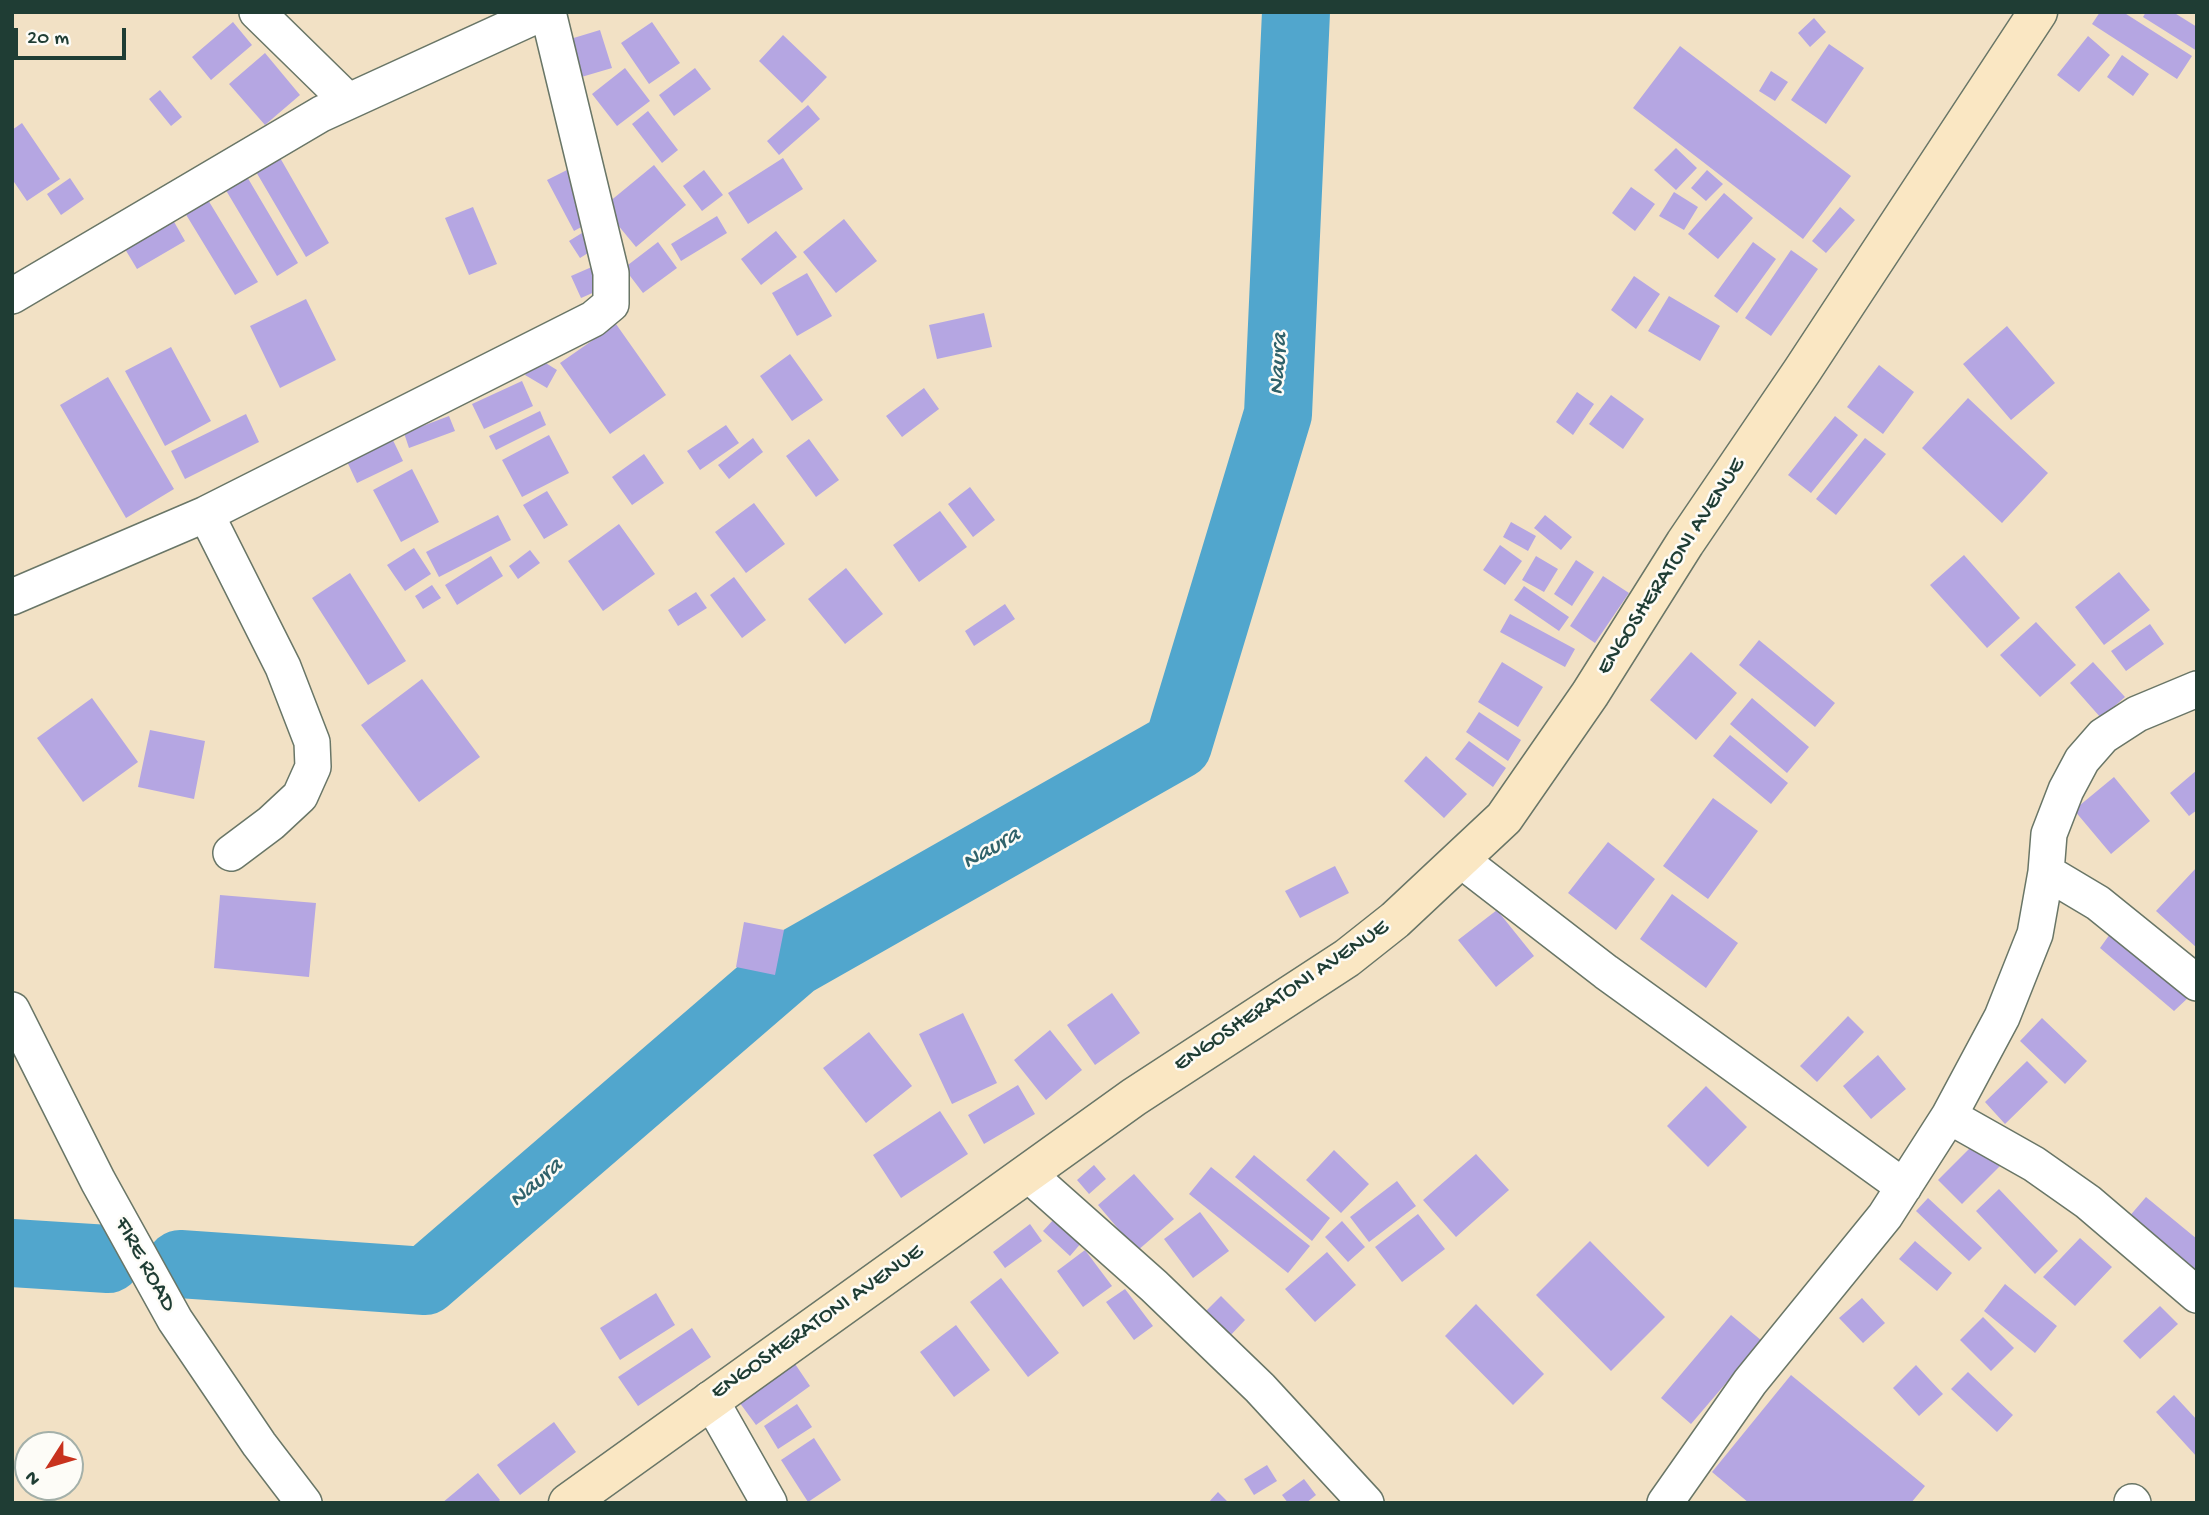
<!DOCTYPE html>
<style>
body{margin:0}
#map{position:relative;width:2209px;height:1515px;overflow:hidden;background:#f2e1c5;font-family:"Gochi Hand",sans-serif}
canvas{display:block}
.frame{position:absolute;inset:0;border:14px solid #1f3d34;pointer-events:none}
.north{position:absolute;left:14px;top:1431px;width:70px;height:70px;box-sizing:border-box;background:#fdfcf7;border:2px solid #a4b0a9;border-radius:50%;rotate:233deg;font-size:19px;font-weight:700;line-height:28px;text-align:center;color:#1f3d34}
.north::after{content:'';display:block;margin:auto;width:24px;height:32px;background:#c8321e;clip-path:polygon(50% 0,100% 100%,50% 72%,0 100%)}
.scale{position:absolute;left:14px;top:28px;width:112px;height:32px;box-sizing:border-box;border:4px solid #1f3d34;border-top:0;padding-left:9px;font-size:21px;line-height:24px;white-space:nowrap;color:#1f3d34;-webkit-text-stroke:5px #fdfcf7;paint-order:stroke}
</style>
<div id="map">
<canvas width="2209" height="1515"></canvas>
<div class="frame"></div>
<div class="north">N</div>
<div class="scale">20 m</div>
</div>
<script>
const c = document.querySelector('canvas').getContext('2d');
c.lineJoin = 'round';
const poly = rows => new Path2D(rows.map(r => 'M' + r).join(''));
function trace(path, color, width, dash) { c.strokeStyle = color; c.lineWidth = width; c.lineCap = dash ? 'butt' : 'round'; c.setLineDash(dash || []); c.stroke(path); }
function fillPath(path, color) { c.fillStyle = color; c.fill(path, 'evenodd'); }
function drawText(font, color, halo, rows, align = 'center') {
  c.font = font + ' "Gochi Hand",sans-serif'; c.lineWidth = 5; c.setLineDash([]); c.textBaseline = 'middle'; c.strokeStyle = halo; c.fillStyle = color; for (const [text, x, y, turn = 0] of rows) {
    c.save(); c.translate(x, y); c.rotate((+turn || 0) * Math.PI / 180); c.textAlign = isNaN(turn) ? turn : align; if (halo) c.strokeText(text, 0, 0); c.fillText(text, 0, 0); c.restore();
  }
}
trace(poly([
 [12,1253,108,1259],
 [180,1264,425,1281,794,963,1178,745,1278,414,1296,12]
]), '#51a6cd', 68);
fillPath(poly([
 [2100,12,2123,12,2192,56,2177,79,2092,24],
 [2146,12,2173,12,2197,27,2197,51,2143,17],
 [1814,18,1826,32,1810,47,1798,33],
 [233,22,252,45,211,80,192,57],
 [652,22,680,63,649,84,621,43],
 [600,30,612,68,578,78,567,40],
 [783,35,827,77,802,103,759,61],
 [2088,36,2110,55,2079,92,2057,75],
 [1829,44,1864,68,1826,124,1791,100],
 [1680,46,1851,176,1803,239,1633,108],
 [265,53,300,95,265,125,229,84],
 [2122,55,2149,74,2133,96,2107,77],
 [625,68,650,101,617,126,592,94],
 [695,68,711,89,674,116,659,95],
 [1771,71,1788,82,1775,101,1759,91],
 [160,90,182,117,171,126,149,99],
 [808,105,820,119,779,155,767,141],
 [648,111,678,150,662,163,632,124],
 [22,123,60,179,27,201,12,179,12,130],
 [1676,148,1697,168,1676,190,1654,170],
 [279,156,329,243,306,257,255,170],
 [783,158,803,189,748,224,728,193],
 [654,165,686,205,636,247,603,207],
 [567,170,594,220,574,231,547,180],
 [704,170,723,195,702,211,683,186],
 [1707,170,1723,184,1706,201,1691,188],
 [246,175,298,263,277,276,224,187],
 [70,178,84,199,61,215,47,194],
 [1631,187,1655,204,1635,231,1612,213],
 [1674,192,1698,207,1684,230,1659,216],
 [1724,193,1753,218,1718,259,1688,234],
 [205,195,258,282,235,295,182,208],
 [473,207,497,264,469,275,445,218],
 [1840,207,1855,220,1826,253,1812,241],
 [717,216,727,233,681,261,671,244],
 [844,219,877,261,836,293,803,252],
 [173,220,185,241,137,269,125,249],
 [590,228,601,245,580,258,569,241],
 [776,231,797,257,761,285,741,259],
 [658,242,677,268,643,293,624,268],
 [1753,242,1776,259,1737,313,1714,296],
 [1791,250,1818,269,1771,336,1745,318],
 [594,266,604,288,581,298,571,276],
 [807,273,832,316,797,336,772,293],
 [1634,276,1660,294,1636,329,1611,310],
 [1669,296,1720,326,1700,361,1648,331],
 [306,299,336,360,280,388,250,326],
 [984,313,992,347,937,359,929,325],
 [616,324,666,395,610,434,560,363],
 [2007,326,2055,383,2011,420,1963,364],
 [171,347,211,421,165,446,125,371],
 [790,354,823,400,792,421,760,376],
 [536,357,557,370,547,388,525,375],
 [1879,365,1914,392,1883,434,1847,407],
 [108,377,174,489,126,518,60,405],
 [522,381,533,406,484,429,472,404],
 [924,388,939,409,902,437,886,416],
 [1577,392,1594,404,1573,435,1556,422],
 [1611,395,1644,419,1623,449,1589,424],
 [1968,398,2048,473,2002,523,1922,448],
 [540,411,546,425,496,450,489,436],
 [246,414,259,442,185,479,171,451],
 [449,416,455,431,409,448,404,433],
 [1835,416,1858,435,1811,493,1788,475],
 [726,425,739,443,700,470,687,451],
 [390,434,403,461,357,483,344,455],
 [549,435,569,473,522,497,502,460],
 [753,438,763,452,729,479,718,465],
 [1865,438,1886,454,1836,515,1816,499],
 [809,439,839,480,816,497,786,456],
 [644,454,664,483,632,505,612,477],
 [412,469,439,522,401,542,373,490],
 [970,487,995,520,973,537,948,504],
 [547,491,568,525,544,539,523,505],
 [754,503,785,544,746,573,715,532],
 [940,511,967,547,919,582,893,545],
 [498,515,511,540,439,577,426,552],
 [1545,515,1572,537,1561,550,1534,528],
 [1511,522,1536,536,1528,551,1503,537],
 [619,524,655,574,603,611,568,561],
 [1500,545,1522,561,1505,585,1483,570],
 [414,548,431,574,405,591,387,565],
 [530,550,540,563,518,579,509,566],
 [1964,555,2020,618,1987,648,1930,585],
 [491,556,503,576,457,605,445,585],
 [1536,556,1558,569,1544,592,1522,580],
 [1576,560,1594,572,1572,606,1554,594],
 [846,568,883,614,845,644,808,599],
 [2119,572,2150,610,2104,645,2075,607],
 [350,573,406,661,368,685,312,598],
 [1603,576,1629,593,1595,643,1570,626],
 [734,577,766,620,742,638,710,595],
 [432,585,441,598,423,609,415,596],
 [1524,586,1569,617,1559,631,1514,600],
 [696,592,707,608,678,626,668,610],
 [1005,604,1015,619,974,646,965,631],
 [1510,614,1575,649,1565,667,1500,632],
 [2036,622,2076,665,2040,697,2000,655],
 [2150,624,2164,644,2126,671,2111,651],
 [1759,640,1835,703,1815,727,1739,665],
 [1691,652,1737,693,1696,740,1650,700],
 [1502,662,1543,687,1518,727,1478,702],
 [2093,662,2125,697,2101,718,2070,683],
 [422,679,480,757,419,802,361,725],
 [92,698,138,762,83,802,37,738],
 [1752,698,1809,747,1787,773,1730,724],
 [1479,712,1521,740,1508,761,1466,732],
 [150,730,205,741,194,799,138,787],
 [1730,735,1788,783,1771,804,1713,756],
 [1469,741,1506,768,1493,787,1455,759],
 [1426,756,1467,794,1444,818,1404,781],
 [2197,770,2197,810,2189,816,2170,793],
 [2114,777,2150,821,2111,854,2074,810],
 [1713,798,1758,831,1708,899,1663,866],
 [1608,842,1655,879,1616,930,1568,893],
 [1335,866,1349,893,1300,918,1285,891],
 [2197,867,2197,948,2156,911],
 [1672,894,1738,943,1706,988,1640,939],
 [220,895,316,903,309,977,214,968],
 [1497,910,1534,956,1496,987,1458,940],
 [744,922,784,930,775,975,736,967],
 [2110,934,2190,996,2174,1011,2100,948],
 [1112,993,1140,1033,1095,1065,1067,1025],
 [963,1013,997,1083,952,1104,919,1034],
 [1848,1016,1864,1032,1817,1082,1800,1066],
 [2042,1018,2087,1061,2065,1084,2020,1041],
 [1050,1030,1082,1070,1046,1100,1014,1060],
 [869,1032,912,1086,866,1123,823,1068],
 [1878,1055,1906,1089,1871,1119,1843,1086],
 [2027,1061,2048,1082,2005,1124,1985,1102],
 [1018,1085,1035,1114,984,1144,968,1115],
 [1706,1086,1747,1127,1708,1167,1667,1126],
 [940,1111,968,1154,901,1198,873,1155],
 [1977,1141,2001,1165,1962,1204,1938,1180],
 [1334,1150,1369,1184,1341,1213,1306,1180],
 [1476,1154,1509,1190,1456,1237,1423,1200],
 [1254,1155,1330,1218,1312,1241,1235,1177],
 [1094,1165,1106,1179,1089,1194,1077,1180],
 [1211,1167,1310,1246,1288,1273,1189,1194],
 [1134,1174,1174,1219,1137,1251,1098,1205],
 [1397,1181,1416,1206,1369,1242,1350,1217],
 [1999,1189,2058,1251,2035,1274,1976,1211],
 [2146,1197,2197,1239,2197,1275,2128,1218],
 [1928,1198,1982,1248,1969,1261,1916,1211],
 [1200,1212,1229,1251,1193,1278,1164,1239],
 [1418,1214,1445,1249,1402,1282,1375,1247],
 [1055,1218,1082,1242,1070,1256,1043,1231],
 [1342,1221,1365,1247,1348,1262,1325,1237],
 [1030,1224,1042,1241,1005,1268,993,1252],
 [2080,1238,2112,1267,2075,1306,2043,1277],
 [1590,1241,1665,1317,1611,1371,1536,1295],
 [1915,1241,1952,1273,1937,1291,1899,1259],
 [1085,1250,1112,1286,1083,1307,1057,1271],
 [1327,1252,1356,1285,1315,1322,1285,1289],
 [1001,1278,1059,1353,1028,1377,970,1302],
 [2005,1284,2057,1326,2035,1353,1984,1311],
 [1125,1289,1153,1326,1134,1340,1106,1302],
 [656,1293,675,1325,620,1360,600,1328],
 [1221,1296,1245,1320,1228,1338,1203,1314],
 [1862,1298,1885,1323,1863,1343,1839,1318],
 [1476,1304,1544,1374,1513,1405,1445,1336],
 [2160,1306,2178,1324,2140,1359,2123,1341],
 [1731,1315,1762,1341,1691,1424,1661,1398],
 [1983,1317,2014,1348,1991,1371,1960,1340],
 [956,1325,990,1370,954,1397,920,1352],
 [692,1328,711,1357,638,1406,618,1377],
 [789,1355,810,1386,756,1425,734,1395],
 [1916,1365,1943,1394,1919,1416,1893,1388],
 [1968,1372,2013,1415,1997,1432,1951,1389],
 [1791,1375,1925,1486,1911,1503,1749,1503,1712,1472],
 [2174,1395,2197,1420,2197,1457,2156,1412],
 [797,1404,812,1427,778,1449,764,1426],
 [554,1422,576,1452,520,1495,497,1465],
 [814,1438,841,1480,808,1502,781,1460],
 [1267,1465,1277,1481,1254,1495,1244,1479],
 [478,1473,500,1500,497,1503,442,1503],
 [1304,1479,1316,1495,1306,1503,1288,1503,1282,1495],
 [1218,1492,1229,1503,1208,1503]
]), '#b5a6e2');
const street = poly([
 [257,12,348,101],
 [12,296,321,114,544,12],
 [206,514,283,667,312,742,313,767,300,796,271,823,231,853],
 [12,597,206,514,593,319,611,304,611,273,548,12],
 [1461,860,1606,972,1904,1187],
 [2046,872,2098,903,2197,983],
 [12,1010,98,1181,175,1320,259,1444,304,1503],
 [1949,1116,2034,1164,2088,1202,2197,1295],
 [1028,1174,1154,1286,1260,1388,1366,1503],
 [710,1399,769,1503],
 [2132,1502,2133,1503],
 [1665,1503,1750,1382,1885,1216,1949,1116,2002,1017,2035,934,2046,872,2049,834,2066,790,2082,760,2103,736,2137,714,2197,689]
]);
const secondary = poly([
 [568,1503,1134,1097,1347,958,1395,920,1504,818,1590,694,1685,543,1802,371,2038,12]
]);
trace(street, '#697667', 38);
trace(secondary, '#697667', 41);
trace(street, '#fff', 35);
trace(secondary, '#fae7c3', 38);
drawText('23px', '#1f3d34', '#fdfcf7', [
 ["ENGOSHERATONI AVENUE",1672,567,-57],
 ["ENGOSHERATONI AVENUE",1282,997,-34],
 ["FIRE ROAD",144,1265,61],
 ["ENGOSHERATONI AVENUE",818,1323,-35]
]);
drawText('italic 24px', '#30626a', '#fdfcf7', [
 ["Naura",1280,364,-87],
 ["Naura",992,850,-30],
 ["Naura",537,1184,-41]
]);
</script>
